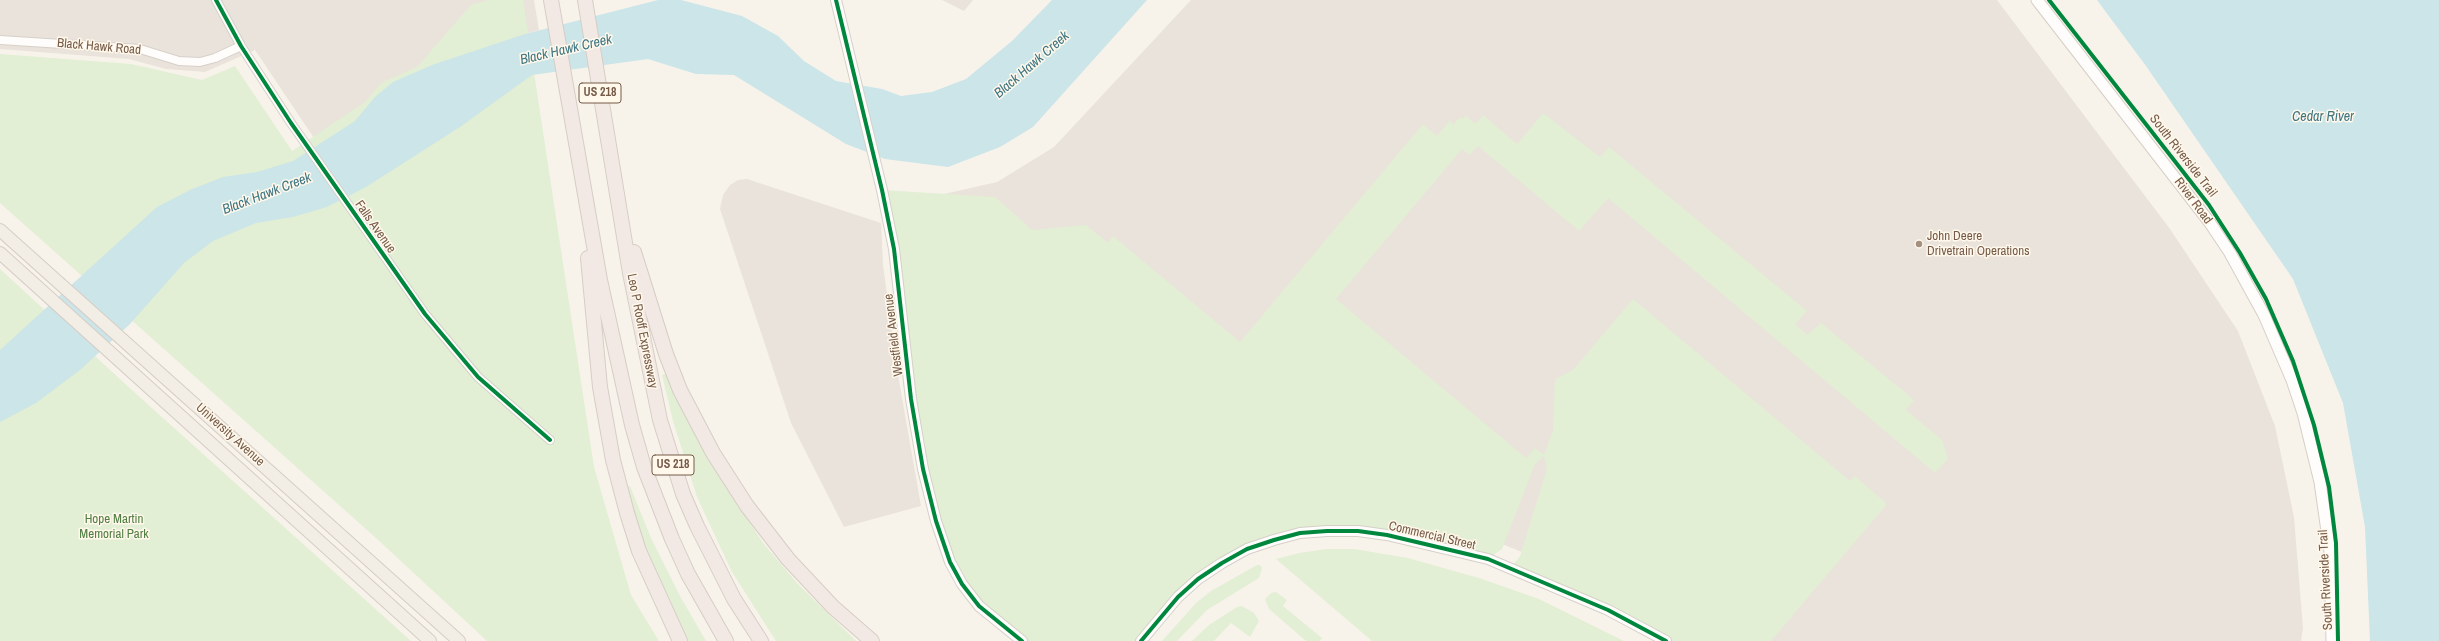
<!DOCTYPE html>
<style>
body{margin:0}
canvas{display:block;background:#f7f3ea}
</style>
<canvas width="2439" height="641"></canvas>
<script>
const c = document.querySelector('canvas').getContext('2d');
c.lineJoin = 'round';
function fillPath(path, color) { c.fillStyle = color; c.fill(path, 'evenodd'); }
const poly = rows => new Path2D(rows.map(r => 'M' + r).join(''));
function trace(path, color, width, dash) { c.strokeStyle = color; c.lineWidth = width; c.lineCap = dash ? 'butt' : 'round'; c.setLineDash(dash || []); c.stroke(path); }
function drawText(font, color, halo, rows, align = 'center') {
  c.font = font + ' "Archivo Narrow",sans-serif'; c.lineWidth = 3; c.setLineDash([]); c.textBaseline = 'middle'; c.strokeStyle = halo; c.fillStyle = color; for (const [text, x, y, turn = 0] of rows) {
    c.save(); c.translate(x, y); c.rotate((+turn || 0) * Math.PI / 180); c.textAlign = isNaN(turn) ? turn : align; if (halo) c.strokeText(text, 0, 0); c.fillText(text, 0, 0); c.restore();
  }
}
fillPath(poly([
 [0,0,534,0,539,30,525,34,318,144,255,50,205,72,166,69,129,59,0,49],
 [942,0,973,0,964,11],
 [1191,0,1997,0,2170,229,2238,331,2275,426,2294,517,2303,628,2301,641,1712,641,1616,590,1445,521,900,204,997,182,1054,147],
 [747,179,881,223,883,265,897,369,921,506,844,527,791,423,720,209,723,195,730,185,738,180]
]), '#eae3db');
fillPath(poly([
 [488,0,523,0,594,467,631,595,659,641,487,641,376,538,0,203,0,54,131,64,202,80,235,66,292,151,365,102,381,83,417,67,471,5],
 [1543,113,1600,157,1609,147,1807,311,1795,324,1807,335,1821,323,1914,400,1906,410,1942,440,1948,459,1935,473,1608,198,1579,231,1478,146,1469,155,1462,149,1336,299,1526,458,1535,448,1544,455,1553,430,1555,379,1573,370,1633,299,1850,481,1855,476,1887,504,1771,641,1666,641,1511,568,1520,556,1547,469,1544,456,1535,464,1502,549,1488,559,1358,531,1274,540,1198,579,1141,641,1022,641,962,584,923,469,882,190,995,197,1032,230,1086,225,1108,243,1113,236,1240,342,1423,124,1437,136,1450,120,1453,125,1460,117,1463,119,1466,116,1476,124,1483,115,1517,144],
 [0,269,133,391,411,641,0,641],
 [667,373,703,450,763,543,797,583,856,641,776,641,732,572,697,497,673,421,662,375],
 [630,486,651,538,680,596,706,641,686,641,651,566,626,488],
 [1327,549,1354,549,1408,558,1479,578,1539,599,1624,641,1372,641,1276,559,1299,553],
 [1257,565,1260,565,1262,568,1259,578,1207,610,1177,641,1162,641,1197,602,1211,591],
 [1276,592,1287,600,1283,606,1322,638,1320,641,1306,641,1269,609,1265,599,1271,593],
 [1242,606,1254,613,1259,621,1250,637,1231,623,1214,641,1192,641,1209,625,1237,607]
]), '#e2efd4');
fillPath(poly([
 [658,0,681,0,742,16,778,36,804,61,836,81,882,89,901,96,932,92,966,79,1012,41,1052,0,1147,0,1033,127,1000,147,948,167,885,159,846,144,734,75,696,74,648,59,532,75,460,127,366,187,327,207,293,217,256,223,213,241,184,263,129,325,80,370,36,403,0,422,0,350,157,207,192,189,223,177,257,172,293,161,355,121,375,97,393,82,432,65,525,34],
 [2097,0,2439,0,2439,641,2370,641,2365,527,2343,403,2293,279,2146,66]
]), '#cbe5e8');
const minor = poly([
 [216,0,241,46,291,123,425,314,478,377,550,440],
 [0,40,140,49,179,61,200,62,215,58,241,46]
]);
const tertiary = poly([
 [836,0,882,190,894,249,911,399,923,469,936,521,950,562,962,584,979,606,1022,641],
 [1141,641,1178,597,1198,579,1222,563,1247,549,1274,540,1300,533,1327,531,1358,531,1387,535,1488,559,1608,610,1666,641]
]);
const secondary = poly([
 [2037,0,2210,223,2230,253,2264,315,2292,380,2303,413,2320,482,2330,552,2332,641]
]);
const primary = poly([
 [0,230,459,641],
 [0,253,430,641]
]);
const motorway = poly([
 [551,0,600,280,632,425,644,467,672,539,688,574,726,641],
 [585,0,630,273,660,420,683,494,697,526,734,599,761,641],
 [634,252,666,354,680,390,713,453,747,506,788,559,833,607,872,641],
 [588,258,600,387,613,460,627,513,639,551,680,641]
]);
trace(minor, '#d6d0c8', 10);
trace(tertiary, '#d6d0c8', 12);
trace(secondary, '#d6cfc6', 13);
trace(primary, '#d6cdc6', 14);
trace(motorway, '#d6cdc6', 16);
trace(minor, '#fefdfc', 8);
trace(tertiary, '#fefdfc', 10);
trace(secondary, '#fefdfc', 11);
trace(primary, '#f2eee5', 12);
trace(motorway, '#f2e9e4', 14);
trace(poly([
 [216,0,241,46,291,123,425,314,478,377,550,440],
 [836,0,882,190,894,249,911,399,923,469,936,521,950,562,962,584,979,606,1022,641],
 [2049,0,2209,205,2240,253,2266,299,2293,361,2314,425,2329,487,2336,543,2338,641],
 [1141,641,1178,597,1198,579,1222,563,1247,549,1274,540,1300,533,1327,531,1358,531,1387,535,1488,559,1608,610,1666,641]
]), '#00873e', 4);
for (const [x, y, r, color] of [
 [1919,244,4,"#a39081"]
]) { const dot = new Path2D(); dot.arc(x, y, r, 0, 2 * Math.PI); c.fillStyle = color; c.fill(dot); trace(dot, '#fff8eb', 1.5); }
for (const [x, y, w] of [
 [600,93,42],
 [673,465,42]
]) { const box = new Path2D(); box.roundRect(x - w / 2, y - 10, w, 20, 3); c.fillStyle = '#fff8eb'; c.fill(box); trace(box, '#765b49', 1); }
drawText('bold 12px', '#765b49', null, [
 ["US 218",600,93],
 ["US 218",673,465]
]);
drawText('13px', '#765b49', '#fff8eb', [
 ["Black Hawk Road",99,47,5],
 ["South Riverside Trail",2183,156,52],
 ["River Road",2193,201,53],
 ["Falls Avenue",375,227,55],
 ["Leo P Rooff Expressway",642,331,79],
 ["Westfield Avenue",894,335,-97],
 ["University Avenue",230,435,42],
 ["Commercial Street",1432,536,13],
 ["South Riverside Trail",2326,580,-93]
]);
drawText('13px', '#765b49', '#fff8eb', [
 ["John Deere",1927,237],
 ["Drivetrain Operations",1927,252]
], 'left');
drawText('13px', '#507d41', '#fff8eb', [
 ["Hope Martin",114,520],
 ["Memorial Park",114,535]
]);
drawText('italic 14px', '#3f7683', '#fff8eb', [
 ["Black Hawk Creek",566,50,-13],
 ["Black Hawk Creek",1032,65,-41],
 ["Cedar River",2323,117],
 ["Black Hawk Creek",267,194,-21]
]);
</script>
